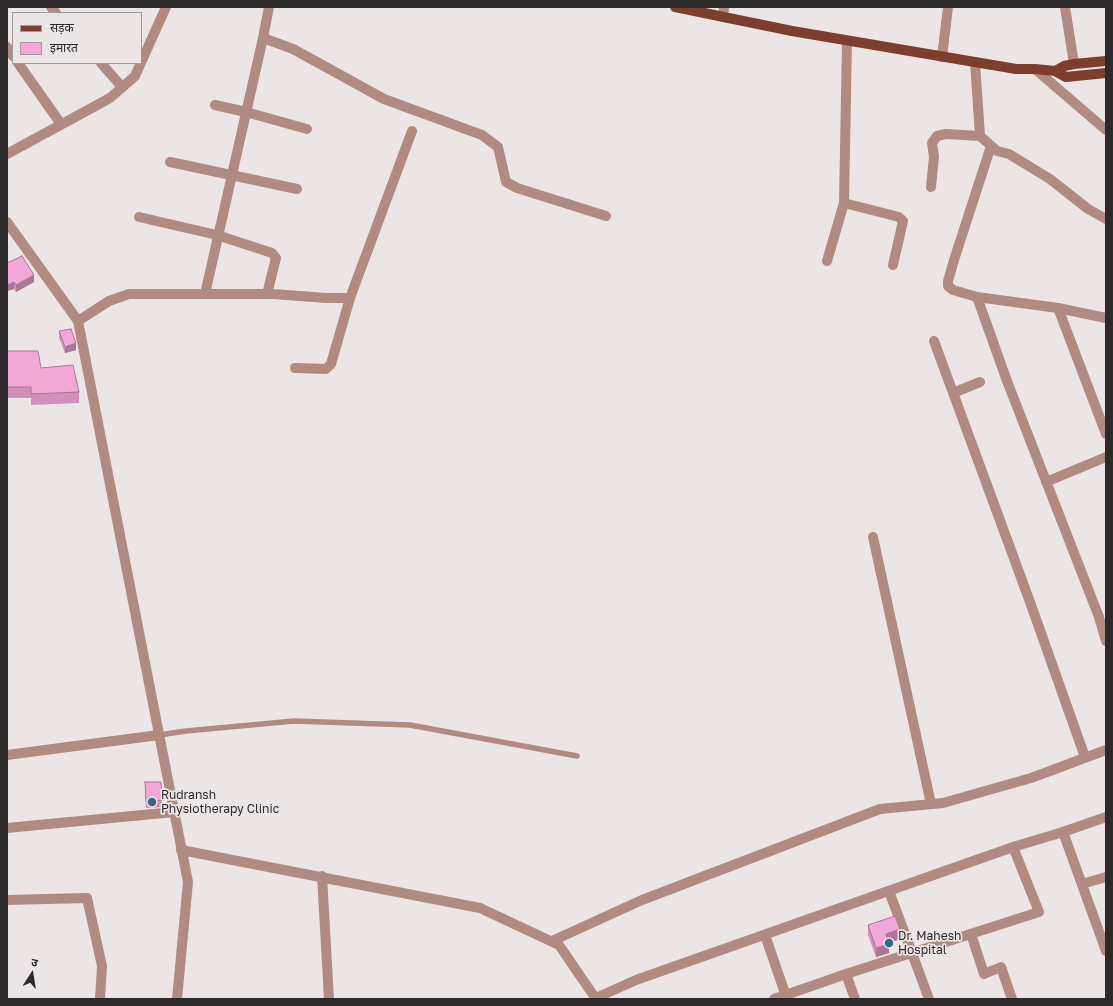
<!DOCTYPE html>
<meta charset="utf-8">
<style>
body{margin:0}
#map{position:relative;width:1113px;height:1006px;overflow:hidden;background:#ece5e6;font-family:"Golos Text","Noto Sans Devanagari",sans-serif}
canvas{display:block}
.frame{position:absolute;inset:0;border:8px solid #2c292a;pointer-events:none}
.legend{position:absolute;left:12px;top:12px;width:130px;height:52px;box-sizing:border-box;background:#ece5e6;border:1px solid #9f9a9b;margin:0;padding:5px 7px;list-style:none;font-size:12px;color:#2c292a}
.legend li{display:flex;align-items:center;gap:8px;height:20px}
.legend b{width:20px;border:1px solid #9f9a9b}
.north{position:absolute;left:12px;top:954px;width:40px;height:40px;-webkit-text-stroke:3px #ece5e6;paint-order:stroke;rotate:12deg;font-size:11px;font-weight:700;line-height:16px;text-align:center;color:#2c292a}
.north::after{content:'';display:block;margin:auto;width:14px;height:18px;background:#2c292a;clip-path:polygon(50% 0,100% 100%,50% 72%,0 100%)}
</style>
<div id="map">
<canvas width="1113" height="1006"></canvas>
<div class="frame"></div>
<ul class="legend">
<li><b style="height:5px;background:#7d3e2d"></b>सड़क</li>
<li><b style="height:11px;background:#f3a7d6"></b>इमारत</li>
</ul>
<div class="north">उ</div>
</div>
<script>
const c = document.querySelector('canvas').getContext('2d');
c.lineJoin = 'round';
const poly = rows => new Path2D(rows.map(r => 'M' + r).join(''));
function trace(path, color, width, dash) { c.strokeStyle = color; c.lineWidth = width; c.lineCap = dash ? 'butt' : 'round'; c.setLineDash(dash || []); c.stroke(path); }
function fillPath(path, color) { c.fillStyle = color; c.fill(path, 'evenodd'); }
function drawText(font, color, halo, rows, align = 'center') {
  c.font = font + ' "Golos Text",sans-serif'; c.lineWidth = 3.5; c.setLineDash([]); c.textBaseline = 'middle'; c.strokeStyle = halo; c.fillStyle = color; for (const [text, x, y, turn = 0] of rows) {
    c.save(); c.translate(x, y); c.rotate((+turn || 0) * Math.PI / 180); c.textAlign = isNaN(turn) ? turn : align; if (halo) c.strokeText(text, 0, 0); c.fillText(text, 0, 0); c.restore();
  }
}
trace(poly([
 [159,735,186,731,294,721,410,725,577,756]
]), '#b18b81', 5.5);
trace(poly([
 [51,7,56,13],
 [1065,7,1074,64],
 [723,17,724,7],
 [263,38,269,7],
 [7,47,13,56],
 [942,57,948,7],
 [975,62,980,136,997,151,1009,154,1050,179,1088,209,1106,219],
 [18,63,61,124],
 [101,63,122,87],
 [215,105,246,112,307,129],
 [991,146,954,260,948,281,948,286,953,290,977,297,1058,308,1106,318],
 [7,154,110,98,135,76,166,7],
 [170,162,297,189],
 [931,187,934,157,932,143,937,136,946,134,980,136],
 [844,203,899,217,903,221,893,265],
 [139,217,217,235,272,253,276,258,267,294],
 [827,261,844,203,847,41],
 [205,294,263,38,293,49,384,99,482,135,498,147,506,182,517,188,606,216],
 [977,297,1007,381,1099,617,1106,641],
 [1058,308,1106,434],
 [78,321,109,301,129,294,273,294,326,298,350,298,412,131],
 [934,341,1030,602,1085,757],
 [295,368,326,369,331,364,350,298],
 [953,393,980,382],
 [1046,482,1106,457],
 [873,537,931,804],
 [7,755,159,735],
 [7,828,174,812],
 [1063,832,1106,951],
 [181,850,480,908,559,945,596,999],
 [322,876,329,999],
 [1082,884,1106,877],
 [889,891,929,999],
 [7,900,87,898,102,966,100,999],
 [971,934,984,974,1001,967,1012,999],
 [765,935,787,999],
 [552,941,642,900,880,809,943,803,1031,778,1106,750],
 [846,974,855,999],
 [596,998,636,980,1013,847,1063,832,1106,817],
 [774,999,846,974,1039,912,1013,847]
]), '#b18b81', 10);
trace(poly([
 [1035,69,1106,130],
 [7,222,78,321,188,882,177,999]
]), '#b18b81', 10);
trace(poly([
 [675,7,792,31,1016,69,1035,69,1055,71,1066,77,1106,73],
 [1055,71,1064,66,1074,64,1106,61]
]), '#7d3e2d', 10);
fillPath(poly([
 [7,263,34,282,16,292,14,289,7,291],
 [59,331,76,350,65,353,59,338],
 [7,351,41,368,79,392,79,403,31,405,31,398,7,398],
 [145,789,162,800,162,807,146,808],
 [868,925,900,939,889,943,889,953,876,957,868,935]
]), '#d190b8');
fillPath(poly([
 [34,275,34,282,16,292,16,285],
 [14,282,14,289,7,291,7,285],
 [76,343,76,350,65,353,65,347],
 [900,929,900,939,886,944,886,934],
 [889,944,889,953,876,957,876,948]
]), '#aa7596');
const building = poly([
 [22,256,34,275,16,285,14,282,7,285,7,263,22,256],
 [71,329,76,343,65,347,59,331,71,329],
 [7,351,38,351,41,368,73,365,79,392,31,394,31,387,7,387,7,351],
 [145,782,161,782,162,800,146,802,145,782],
 [895,916,900,929,886,934,889,944,876,948,868,925,895,916]
]);
fillPath(building, '#f3a7d6');
trace(building, '#aa7596', 1);
for (const [x, y, r, color] of [
 [152,802,5,"#316883"],
 [889,943,5,"#316883"]
]) { const dot = new Path2D(); dot.arc(x, y, r, 0, 2 * Math.PI); c.fillStyle = color; c.fill(dot); trace(dot, '#ece5e6', 1.5); }
drawText('12px', '#2c292a', '#ece5e6', [
 ["Rudransh",161,795],
 ["Physiotherapy Clinic",161,809],
 ["Dr. Mahesh",898,936],
 ["Hospital",898,950]
], 'left');
</script>
